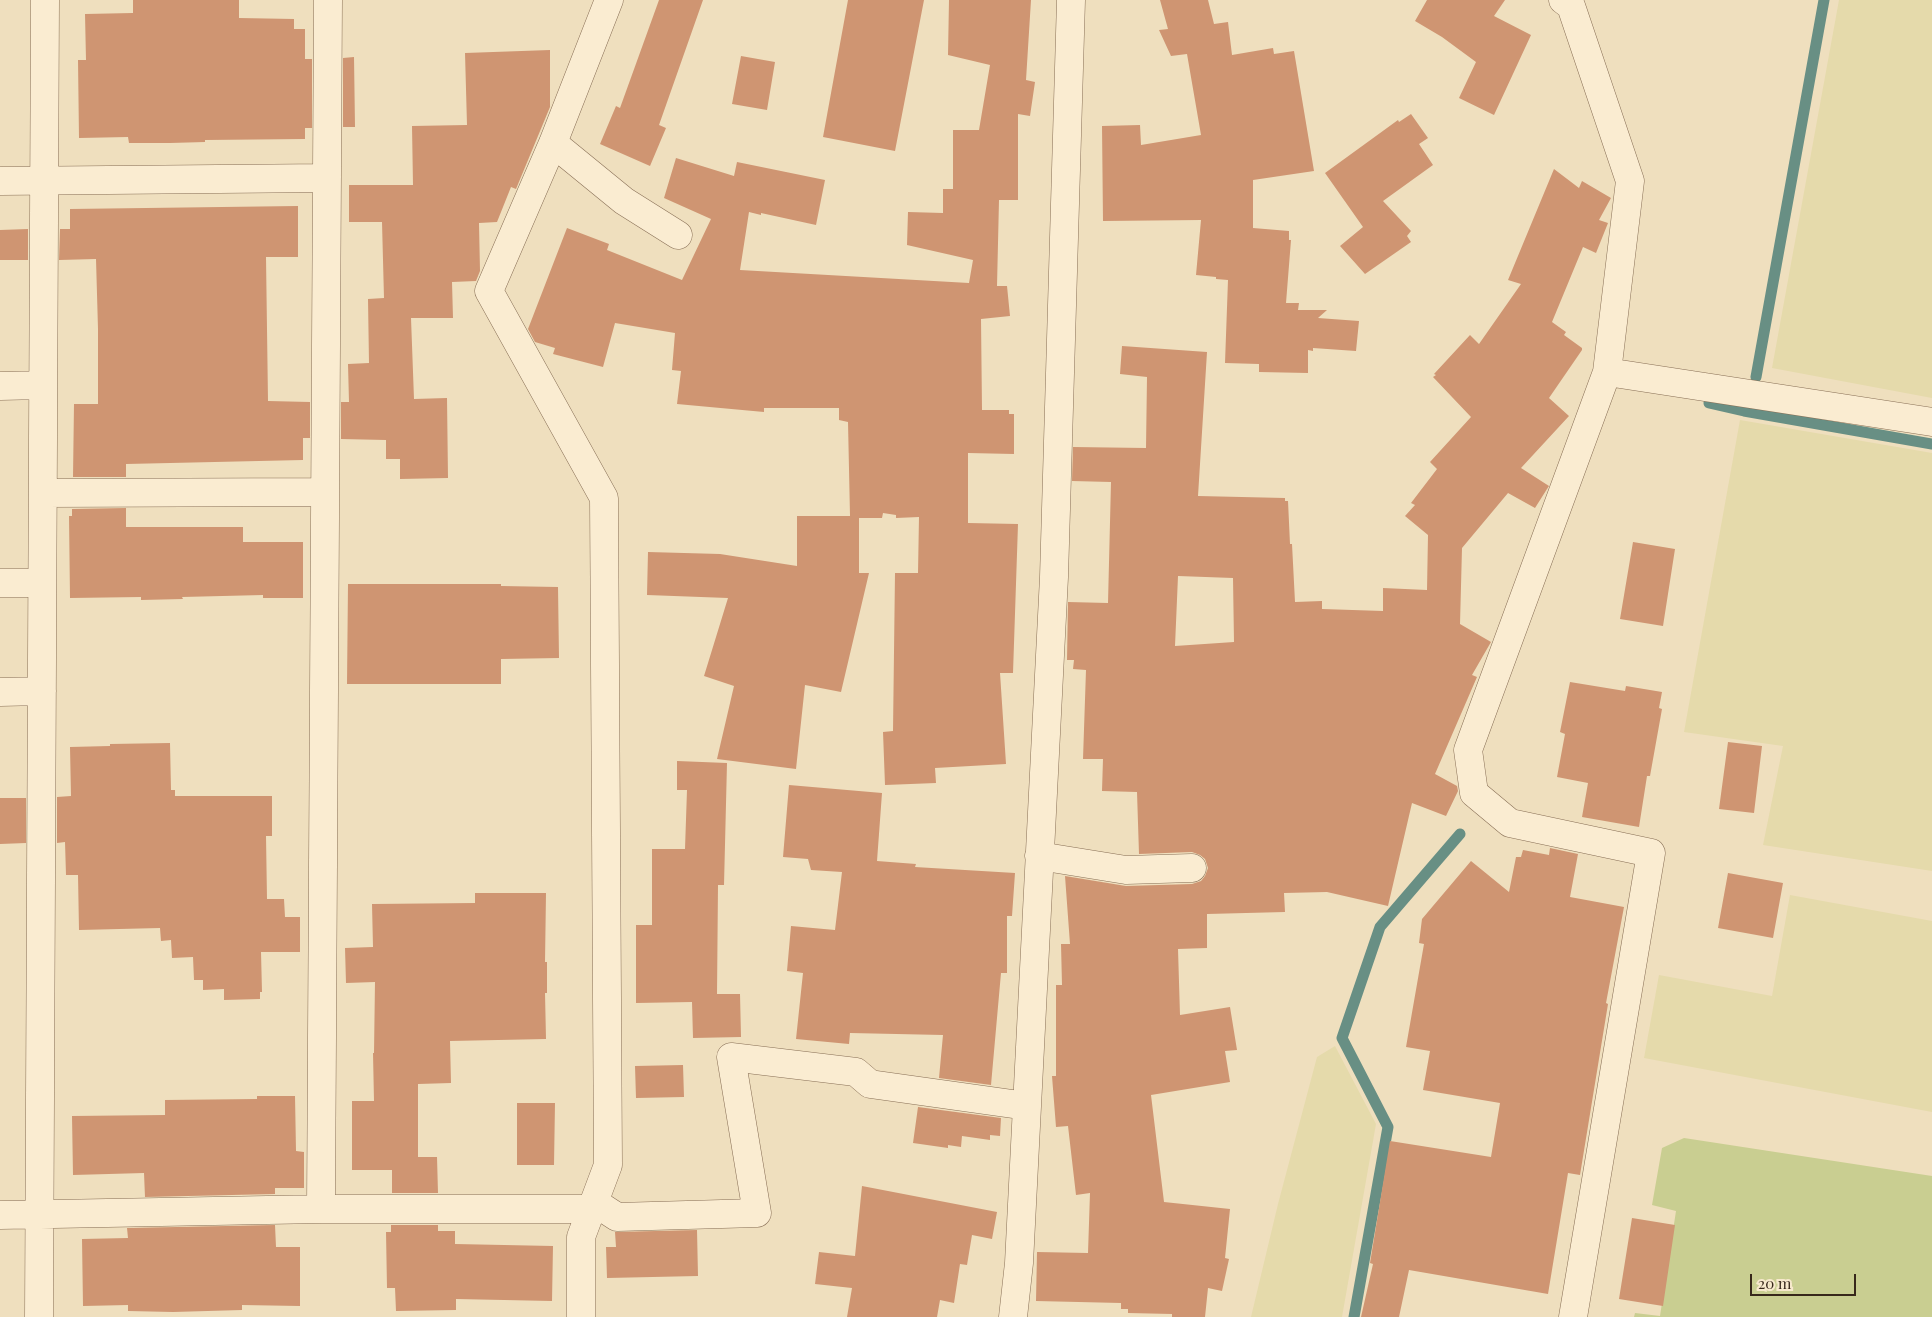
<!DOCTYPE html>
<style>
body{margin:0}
#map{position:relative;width:1932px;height:1317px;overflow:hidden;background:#efdfbe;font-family:"Playfair Display",serif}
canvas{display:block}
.scale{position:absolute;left:1750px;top:1274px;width:106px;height:22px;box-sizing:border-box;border:2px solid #37281b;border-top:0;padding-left:6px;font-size:15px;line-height:18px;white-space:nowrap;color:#37281b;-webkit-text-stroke:4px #f7e9cd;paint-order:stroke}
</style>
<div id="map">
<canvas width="1932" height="1317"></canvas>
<div class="scale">20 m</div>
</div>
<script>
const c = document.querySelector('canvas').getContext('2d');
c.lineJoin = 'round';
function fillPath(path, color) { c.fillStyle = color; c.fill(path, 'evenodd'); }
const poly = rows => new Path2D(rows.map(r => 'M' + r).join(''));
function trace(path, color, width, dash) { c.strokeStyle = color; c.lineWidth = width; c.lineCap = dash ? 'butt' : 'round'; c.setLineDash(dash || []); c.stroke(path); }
fillPath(poly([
 [1839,0,1932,0,1932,398,1772,368],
 [1740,420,1932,453,1932,871,1763,845,1783,746,1684,732],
 [1790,895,1932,921,1932,1112,1644,1058,1659,975,1772,996],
 [1335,1046,1376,1124,1342,1317,1251,1317,1278,1204,1317,1057]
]), '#e5daab');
fillPath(poly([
 [1684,1138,1932,1176,1932,1317,1634,1317,1635,1313,1660,1316,1676,1211,1652,1205,1662,1148]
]), '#c9ce91');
trace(poly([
 [1756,377,1824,0],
 [1709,403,1744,411,1932,444],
 [1354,1317,1388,1127,1342,1038,1380,927,1460,834]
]), '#688f84', 11);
fillPath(poly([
 [133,0,239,0,239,18,294,19,294,29,305,29,305,59,312,59,312,128,305,128,305,139,205,140,205,142,170,143,129,143,128,137,79,138,78,60,86,60,85,14,133,13],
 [659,0,703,0,659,125,666,128,650,166,600,144,616,106,620,108],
 [848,0,924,0,895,151,823,137],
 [949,0,1031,0,1026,80,1035,82,1030,116,1018,114,1018,200,999,200,997,286,1007,286,1010,316,981,319,982,410,1009,410,1009,414,1014,414,1014,454,968,453,968,523,1018,524,1013,673,1000,673,1006,764,935,768,936,783,885,785,883,732,893,731,895,573,918,573,919,517,896,518,896,515,883,513,882,518,859,518,859,573,869,573,841,692,805,685,796,769,717,759,734,686,704,676,728,598,647,595,648,552,720,554,797,566,797,516,850,516,848,422,839,420,839,408,764,408,764,412,677,404,681,371,672,370,675,333,615,323,603,367,553,354,555,348,535,342,528,329,567,228,609,244,607,250,682,280,711,219,664,198,676,158,734,176,737,162,825,180,816,225,761,213,761,215,749,212,740,270,969,283,973,260,907,245,908,212,943,213,943,189,953,189,953,130,979,130,990,65,948,55],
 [1160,0,1208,0,1214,24,1228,22,1232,55,1273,48,1274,54,1294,51,1314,171,1253,180,1253,228,1289,231,1289,240,1291,240,1286,303,1299,303,1298,310,1327,310,1318,318,1359,321,1356,351,1313,348,1313,351,1308,350,1308,373,1259,372,1259,364,1225,363,1228,280,1216,279,1216,277,1196,275,1201,220,1103,221,1102,126,1140,125,1141,145,1201,135,1187,54,1171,56,1159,30,1168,29],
 [1427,0,1505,0,1494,16,1531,35,1494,115,1459,98,1476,62,1442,37,1415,21],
 [550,50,550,107,516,189,511,187,497,222,479,223,480,271,476,281,452,282,453,318,411,318,414,399,447,398,448,478,400,479,400,459,386,459,386,440,341,439,341,402,349,402,348,364,369,363,368,299,384,298,382,222,349,222,349,185,413,185,412,126,467,125,465,53],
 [741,56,775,62,767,110,732,104],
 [354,57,355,127,343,127,343,58],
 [1411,114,1428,138,1419,144,1433,165,1383,201,1411,231,1407,236,1411,242,1365,274,1340,246,1363,227,1325,173,1398,120,1399,122],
 [1554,169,1579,188,1582,181,1611,198,1599,220,1608,223,1596,253,1583,247,1552,322,1566,332,1564,335,1582,348,1582,350,1549,398,1569,416,1521,468,1549,486,1547,489,1535,508,1508,493,1462,548,1460,624,1491,642,1472,675,1477,677,1435,774,1457,786,1458,791,1446,816,1412,803,1388,906,1327,892,1284,893,1285,912,1207,914,1207,948,1178,949,1180,1015,1230,1007,1237,1050,1225,1051,1230,1082,1151,1095,1164,1202,1230,1209,1225,1258,1229,1259,1222,1291,1208,1288,1205,1317,1172,1317,1172,1314,1128,1313,1128,1309,1121,1309,1121,1303,1036,1301,1037,1252,1088,1253,1090,1193,1076,1195,1068,1126,1056,1127,1052,1076,1056,1076,1056,985,1062,985,1061,944,1070,944,1065,876,1126,886,1192,884,1201,881,1205,876,1208,868,1205,859,1200,855,1192,852,1139,854,1137,792,1102,791,1103,759,1083,759,1086,670,1073,669,1074,660,1067,660,1068,602,1108,603,1111,482,1072,481,1073,447,1146,448,1147,377,1120,374,1122,346,1207,352,1198,496,1285,498,1285,501,1288,501,1290,544,1292,544,1295,602,1322,601,1322,609,1383,611,1383,588,1427,590,1428,535,1405,516,1415,505,1411,503,1437,469,1430,462,1471,417,1433,377,1436,375,1434,374,1470,335,1479,344,1521,284,1508,280],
 [1178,576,1233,578,1234,642,1175,646],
 [298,206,298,257,266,257,268,401,310,402,310,438,303,438,303,460,126,464,126,477,73,477,74,404,98,404,98,329,96,259,59,260,60,229,70,229,70,209],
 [28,229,28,260,0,260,0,230],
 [126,508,126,527,243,527,243,542,303,542,303,598,263,598,263,595,182,597,183,599,141,600,141,597,70,598,69,516,72,516,72,509],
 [1633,542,1675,549,1663,626,1620,619],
 [348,584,501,584,501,586,558,587,559,658,501,659,501,684,347,684],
 [1570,682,1625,691,1626,686,1662,692,1659,708,1662,709,1650,776,1647,776,1639,827,1582,817,1588,783,1557,777,1565,734,1560,732],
 [1728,742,1762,746,1754,813,1719,809],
 [170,743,171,790,175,790,175,796,272,796,272,836,266,836,267,899,284,899,285,917,300,917,300,952,261,952,262,992,260,992,260,999,224,1000,224,989,203,990,203,980,194,980,193,957,172,958,171,940,161,941,160,928,79,930,78,875,66,875,65,842,57,843,57,797,71,796,70,747,110,746,110,744],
 [677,761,727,763,724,885,718,885,717,994,740,994,741,1037,693,1038,692,1002,636,1003,636,925,652,925,652,849,685,849,687,790,677,790],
 [789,785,882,793,877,861,916,864,915,867,1015,873,1012,916,1007,916,1007,973,1001,973,991,1085,939,1078,943,1035,850,1033,849,1044,796,1039,803,973,787,971,791,926,835,930,842,872,811,870,808,859,783,857],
 [0,798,26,798,26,843,0,844],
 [1550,848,1578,854,1570,897,1624,907,1606,1003,1608,1004,1580,1175,1568,1173,1548,1294,1409,1270,1399,1317,1361,1317,1373,1264,1370,1263,1390,1141,1491,1157,1500,1103,1423,1090,1430,1051,1406,1047,1424,944,1419,943,1422,919,1471,861,1509,892,1516,857,1521,857,1523,850,1549,855],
 [1728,873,1783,883,1773,938,1718,928],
 [475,893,546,893,545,962,547,962,547,993,545,993,546,1039,450,1041,451,1083,418,1084,418,1157,437,1157,438,1193,392,1193,392,1170,352,1170,352,1101,374,1101,373,1053,374,1053,375,982,346,983,345,948,373,947,372,904,475,903],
 [683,1065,684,1097,636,1098,635,1066],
 [257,1096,295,1096,296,1151,304,1152,304,1188,275,1188,275,1194,145,1197,144,1173,73,1175,72,1116,165,1115,165,1100,257,1099],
 [517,1103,555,1103,554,1165,517,1165],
 [918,1107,1001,1118,1000,1136,990,1135,990,1140,962,1136,961,1147,948,1145,948,1148,913,1143],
 [862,1186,997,1212,992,1239,972,1235,967,1265,960,1264,954,1303,940,1300,937,1317,847,1317,852,1288,815,1284,819,1252,855,1256],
 [1632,1218,1675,1225,1663,1306,1619,1299],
 [275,1225,276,1247,300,1247,300,1306,242,1305,242,1310,173,1312,128,1311,128,1305,83,1306,82,1239,128,1238,127,1228],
 [391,1225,438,1225,438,1231,455,1231,455,1244,553,1246,552,1301,456,1299,456,1310,396,1311,395,1288,387,1288,386,1232,391,1232],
 [697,1230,698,1276,607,1278,606,1247,616,1247,615,1232]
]), '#cf9572');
const minor = poly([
 [1563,0,1571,6,1630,181,1607,372,1468,750,1474,793,1510,823,1651,853,1573,1317],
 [553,143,624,201,678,235],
 [0,181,327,178],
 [1607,372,1932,422],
 [0,386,43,385],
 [43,493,325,492],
 [0,583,42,583],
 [0,692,42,691],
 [1039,856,1126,870,1192,868],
 [594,1202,617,1217,757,1213,731,1057,856,1072,870,1084,1027,1106],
 [321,1209,328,0],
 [0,1215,321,1209,591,1209],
 [39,1317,45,0],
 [581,1317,581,1237,608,1165,604,498,489,291,553,143,609,0],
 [1013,1317,1019,1263,1054,577,1071,0]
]);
trace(minor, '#886f56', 29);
trace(minor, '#faecd1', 28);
</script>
